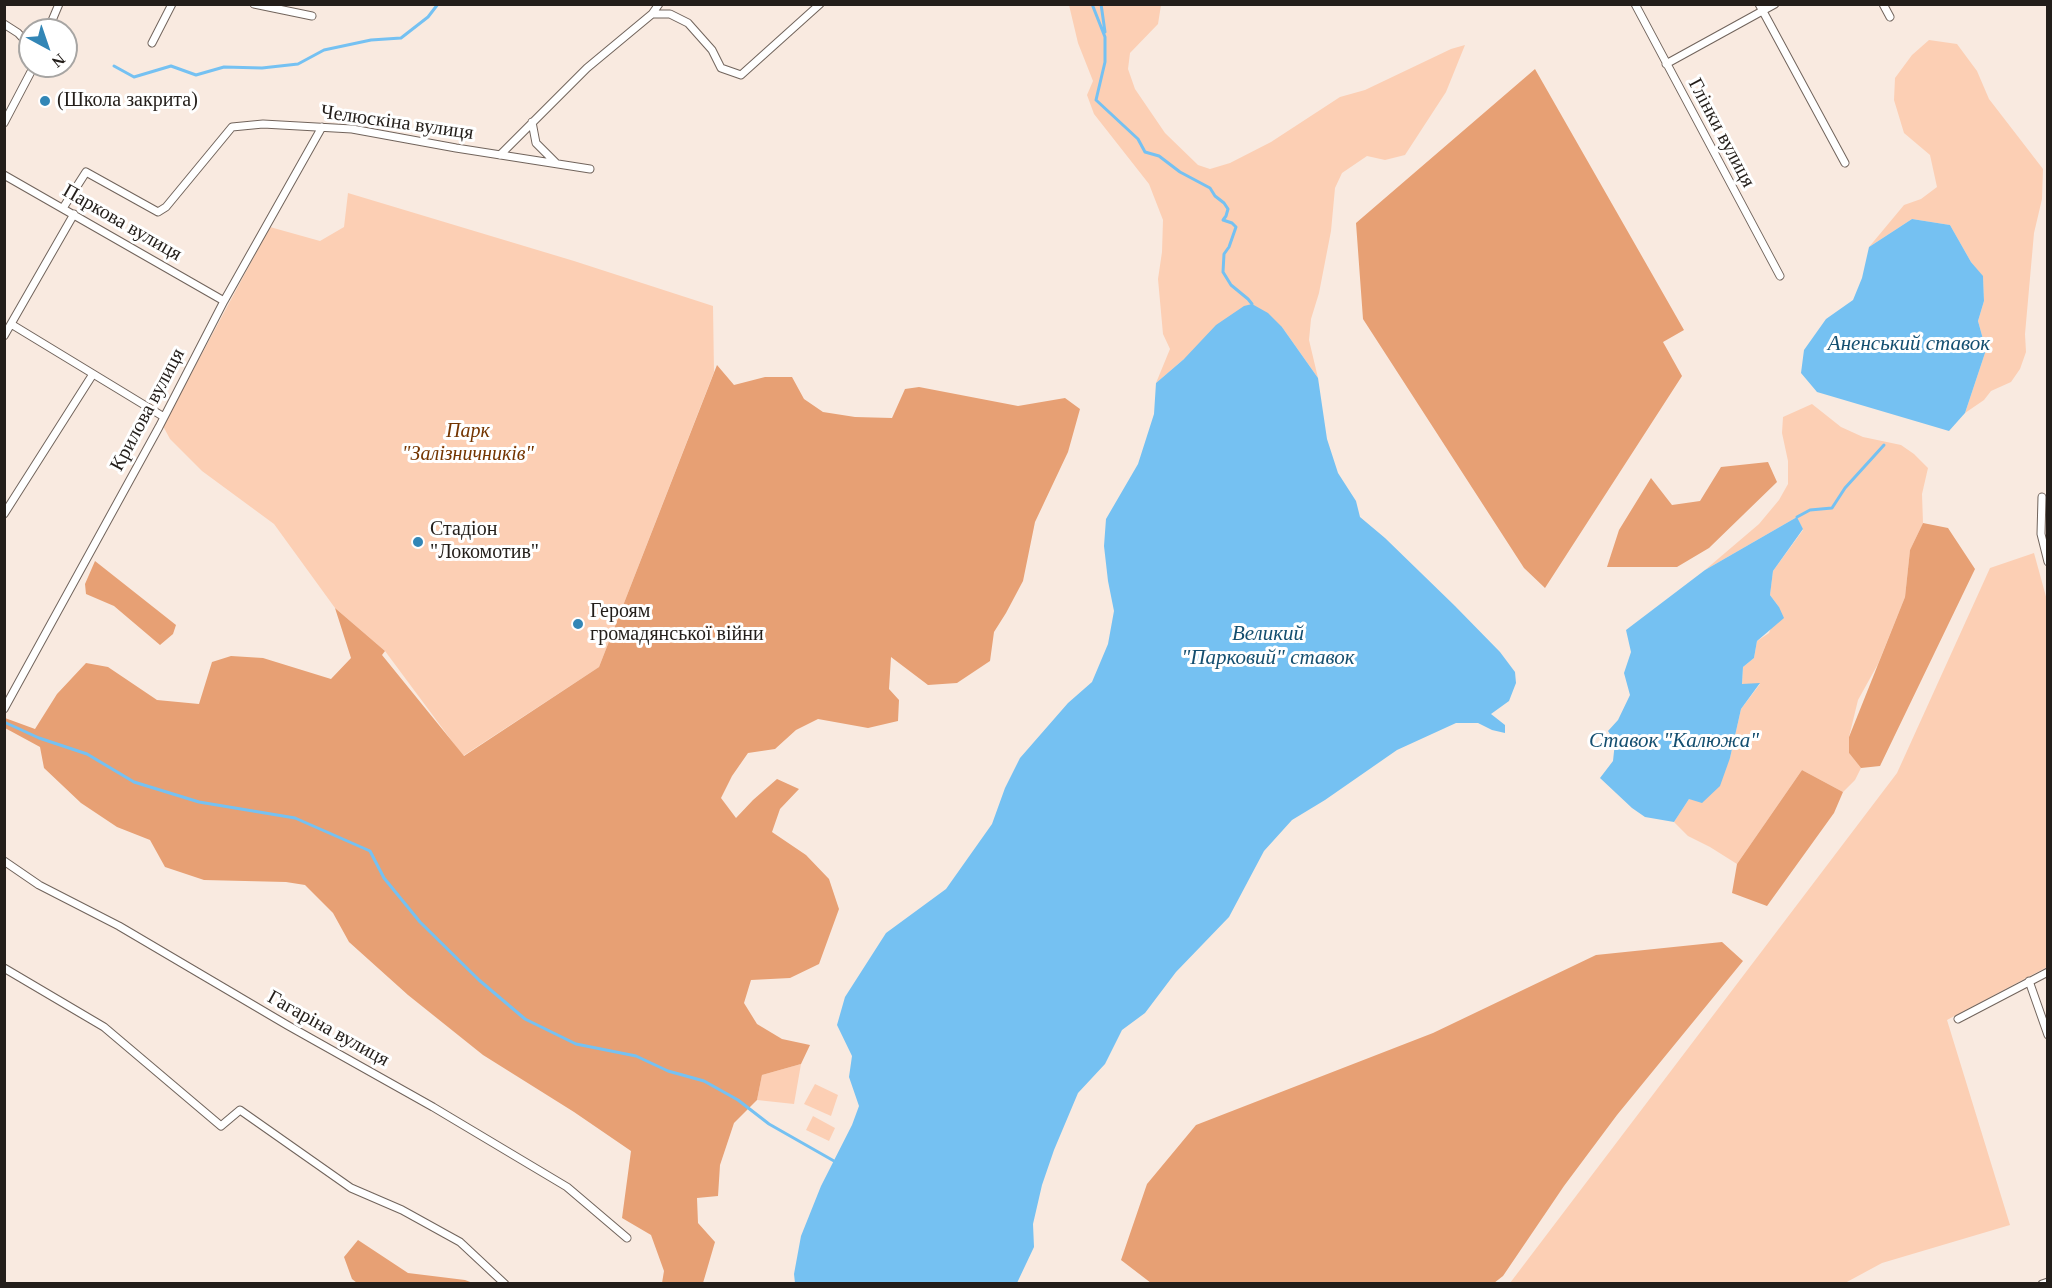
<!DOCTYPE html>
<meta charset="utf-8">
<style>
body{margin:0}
#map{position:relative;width:2052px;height:1288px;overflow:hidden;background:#f9eae0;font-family:"Times New Roman",serif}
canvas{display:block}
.frame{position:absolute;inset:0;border:6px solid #231e1a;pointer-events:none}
.north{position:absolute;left:18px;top:18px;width:60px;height:60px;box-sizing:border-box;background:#fff;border:2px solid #a7a5a3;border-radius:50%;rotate:140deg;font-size:16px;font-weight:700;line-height:24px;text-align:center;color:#231e1a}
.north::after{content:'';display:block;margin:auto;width:21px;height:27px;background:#3286b6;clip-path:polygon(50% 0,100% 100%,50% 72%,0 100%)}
</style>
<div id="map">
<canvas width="2052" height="1288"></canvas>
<div class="frame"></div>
<div class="north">N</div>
</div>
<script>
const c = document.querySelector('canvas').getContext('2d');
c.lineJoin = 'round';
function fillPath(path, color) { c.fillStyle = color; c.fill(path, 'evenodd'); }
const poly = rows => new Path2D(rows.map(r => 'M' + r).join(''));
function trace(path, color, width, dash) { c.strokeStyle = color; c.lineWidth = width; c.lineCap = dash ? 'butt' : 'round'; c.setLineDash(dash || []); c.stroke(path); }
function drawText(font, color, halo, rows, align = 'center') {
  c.font = font + ' "Times New Roman",serif'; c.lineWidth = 6; c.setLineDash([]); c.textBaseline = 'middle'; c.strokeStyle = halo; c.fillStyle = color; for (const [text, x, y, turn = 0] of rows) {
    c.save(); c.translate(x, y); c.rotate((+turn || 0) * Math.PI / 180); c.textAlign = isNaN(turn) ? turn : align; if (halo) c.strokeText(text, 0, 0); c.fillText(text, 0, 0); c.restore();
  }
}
fillPath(poly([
 [1069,5,1161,5,1158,24,1130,53,1128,69,1135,89,1165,133,1198,165,1210,169,1230,163,1271,142,1340,97,1365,90,1451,49,1465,45,1446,92,1405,155,1385,160,1367,156,1342,173,1335,188,1331,231,1319,293,1311,319,1309,340,1318,378,1282,327,1184,359,1156,383,1170,349,1163,334,1158,279,1162,252,1163,220,1149,184,1094,114,1087,95,1093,81,1078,43],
 [1929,40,1957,44,1977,71,1989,99,2043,169,2042,199,2034,233,2025,334,2026,352,2020,369,2011,382,1991,391,1984,400,1965,413,1986,350,1978,321,1984,301,1983,277,1971,262,1950,225,1912,219,1869,247,1904,205,1921,199,1937,187,1930,155,1904,133,1894,100,1895,78,1912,55],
 [348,193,574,261,713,306,714,372,599,667,463,756,385,651,335,608,274,524,202,471,170,439,163,426,270,227,320,241,344,227],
 [1812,404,1841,427,1863,437,1901,445,1914,454,1928,468,1922,494,1923,523,1910,550,1905,597,1878,664,1858,700,1849,737,1849,753,1861,768,1855,780,1843,792,1802,770,1737,864,1710,847,1688,836,1674,822,1689,799,1730,758,1741,709,1760,684,1742,684,1743,667,1754,658,1757,641,1769,633,1779,607,1770,595,1773,571,1803,530,1797,517,1705,570,1759,524,1779,500,1788,484,1788,461,1782,433,1783,417],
 [2034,553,2048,604,2047,967,1947,1020,2010,1225,1882,1263,1845,1283,1510,1283,1897,773,1990,568],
 [801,1064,794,1104,757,1100,762,1075],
 [815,1084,838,1095,831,1116,804,1104],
 [813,1116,835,1128,829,1141,806,1130]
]), '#fccfb4');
fillPath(poly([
 [1535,69,1684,330,1663,342,1682,376,1545,588,1524,568,1363,319,1356,223],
 [717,365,734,385,765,377,792,377,804,399,823,412,855,417,892,418,905,389,919,387,1018,406,1065,398,1080,409,1068,452,1035,522,1023,581,1006,613,994,632,990,661,957,683,928,685,891,657,889,689,899,700,898,721,868,728,818,719,796,730,775,749,748,753,732,776,721,798,736,818,753,800,777,779,799,789,780,809,772,832,806,855,829,879,839,909,819,964,790,978,751,980,744,1003,757,1024,782,1039,810,1045,801,1064,762,1075,757,1100,734,1123,720,1165,718,1196,697,1198,698,1223,715,1242,703,1283,662,1283,664,1271,651,1235,622,1218,631,1151,574,1112,483,1055,408,995,349,942,333,913,305,885,286,882,204,880,165,867,150,840,117,827,81,803,44,768,40,747,5,728,5,718,35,729,57,694,86,663,108,667,157,700,199,704,212,662,231,656,263,658,331,679,351,658,335,608,385,651,382,655,464,756,599,667],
 [1768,462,1777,482,1709,548,1677,567,1607,567,1619,530,1651,478,1672,505,1700,501,1721,467],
 [1923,523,1948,528,1975,569,1880,766,1861,768,1849,753,1849,737,1905,597,1910,550],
 [95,561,176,625,173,634,160,645,114,606,86,594,85,584],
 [1802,770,1843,792,1834,813,1767,906,1732,893,1737,864],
 [1722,942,1743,961,1617,1115,1564,1186,1503,1276,1494,1283,1151,1283,1121,1260,1147,1184,1196,1125,1433,1033,1596,955],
 [358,1240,408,1273,465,1280,473,1283,357,1283,352,1279,344,1257]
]), '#e7a074');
fillPath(poly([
 [1912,219,1950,225,1971,262,1983,276,1984,301,1978,321,1986,350,1965,413,1949,431,1817,392,1801,373,1804,350,1826,319,1853,300,1862,278,1869,247],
 [1252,304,1268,313,1282,327,1318,378,1327,439,1338,473,1356,501,1360,517,1385,538,1455,606,1500,652,1515,672,1516,683,1509,701,1491,714,1505,725,1505,733,1492,730,1478,723,1456,723,1397,750,1325,800,1292,820,1264,851,1229,917,1176,972,1145,1013,1122,1030,1105,1064,1078,1093,1054,1150,1042,1185,1033,1224,1034,1247,1017,1283,795,1283,794,1274,801,1236,821,1186,852,1125,859,1106,849,1077,852,1056,837,1025,845,997,886,933,946,889,992,824,1005,788,1020,758,1068,703,1092,682,1108,644,1114,611,1108,581,1104,546,1106,519,1138,464,1154,414,1156,383,1184,359,1216,325,1244,306],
 [1797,517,1803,529,1773,571,1770,595,1779,607,1784,618,1757,641,1754,658,1743,667,1742,684,1760,683,1741,709,1730,758,1720,786,1702,803,1689,799,1674,822,1645,817,1632,808,1600,778,1613,761,1615,742,1608,731,1618,720,1630,695,1624,673,1631,652,1626,630,1705,570]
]), '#75c1f2');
trace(poly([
 [1092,4,1105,37,1105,62,1096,100,1138,139,1145,152,1159,156,1180,172,1210,188,1215,196,1224,203,1228,209,1226,216,1223,220,1232,223,1236,227,1229,247,1224,254,1223,272,1231,285,1248,299,1252,304],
 [1101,4,1105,32],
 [114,66,134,77,171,66,196,75,224,67,262,68,298,64,324,50,371,40,401,38,428,17,438,4],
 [1797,517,1810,510,1832,508,1845,488,1884,445],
 [4,722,39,738,87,754,134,782,199,802,295,818,370,851,384,878,420,922,479,980,525,1019,576,1044,636,1056,668,1071,704,1081,738,1100,769,1124,834,1161]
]), '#75c1f2', 3);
const minor = poly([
 [254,4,312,16],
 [1635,4,1780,276],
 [1759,4,1845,163],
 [1883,4,1890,17],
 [652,14,670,14,688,23,712,50,721,68,741,75,820,4],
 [4,24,18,33,30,46],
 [48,30,59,4],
 [152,43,172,4],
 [1666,64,1775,4],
 [532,122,536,143,556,163],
 [4,123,34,66],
 [500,155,587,68,652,14,659,4],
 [4,175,224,301],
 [63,208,86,172,158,212,166,207,232,127,263,124,352,129,456,148,590,169],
 [11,324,164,417],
 [4,336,74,214],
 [2042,497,2041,534,2048,562],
 [4,514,93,374],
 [4,709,159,427,224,301,322,127],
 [4,861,39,885,119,926,287,1025,433,1107,567,1187,627,1238],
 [4,968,104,1027,221,1126,240,1110,351,1188,402,1210,460,1242,505,1284],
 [2029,981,2048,1035],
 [1958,1019,2048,972],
 [2042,1284,2048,1282]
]);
trace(minor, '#71645c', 9);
trace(minor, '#fff', 7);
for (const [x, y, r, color] of [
 [45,101,6,"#3286b6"],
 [418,542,6,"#3286b6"],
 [578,624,6,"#3286b6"]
]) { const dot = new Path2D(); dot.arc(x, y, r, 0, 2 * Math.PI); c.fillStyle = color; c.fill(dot); trace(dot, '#fff', 2); }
drawText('20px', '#231e1a', '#fff', [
 ["(Школа закрита)",57,101],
 ["Стадіон",430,530],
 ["\"Локомотив\"",430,553],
 ["Героям",590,612],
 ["громадянської війни",590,635]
], 'left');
drawText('20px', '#231e1a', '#fff', [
 ["Челюскіна вулиця",397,123,8],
 ["Глінки вулиця",1721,133,62],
 ["Паркова вулиця",122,223,30],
 ["Крилова вулиця",148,410,-62],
 ["Гагаріна вулиця",328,1029,29]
]);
drawText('italic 20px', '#743500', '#fff', [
 ["Парк",468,432],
 ["\"Залізничників\"",468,455]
]);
drawText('italic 21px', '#144f70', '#fff', [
 ["Аненський ставок",1909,344],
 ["Великий",1268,634],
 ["\"Парковий\" ставок",1268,658],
 ["Ставок \"Калюжа\"",1674,741]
]);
</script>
